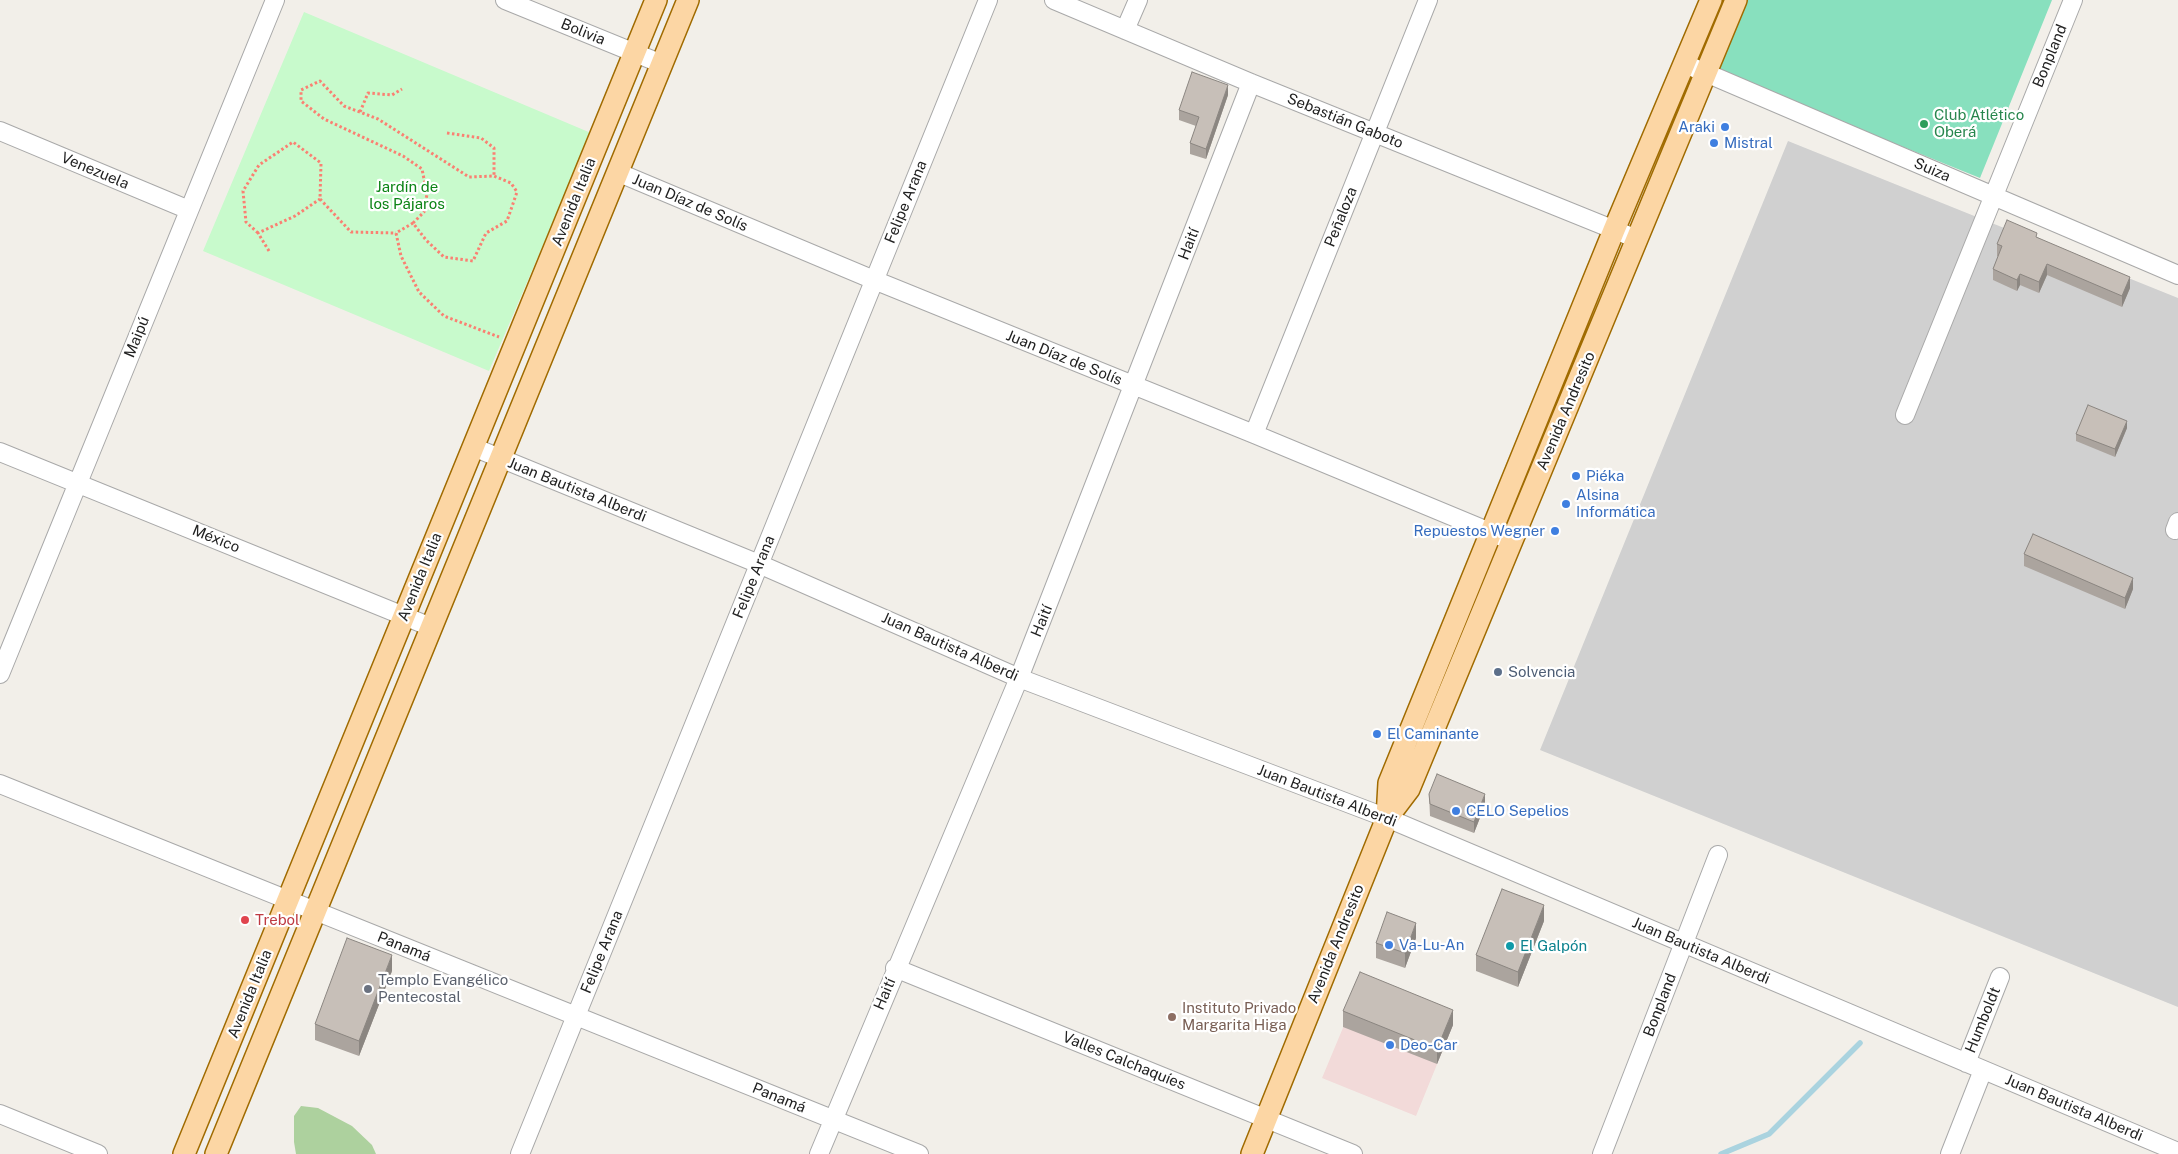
<!DOCTYPE html>
<meta charset="utf-8">
<style>
body{margin:0}
canvas{display:block;background:#f2efe9}
</style>
<canvas width="2178" height="1154"></canvas>
<script>
const c = document.querySelector('canvas').getContext('2d');
c.lineJoin = 'round';
function fillPath(path, color) { c.fillStyle = color; c.fill(path, 'evenodd'); }
const poly = rows => new Path2D(rows.map(r => 'M' + r).join(''));
function trace(path, color, width, dash) { c.strokeStyle = color; c.lineWidth = width; c.lineCap = dash ? 'butt' : 'round'; c.setLineDash(dash || []); c.stroke(path); }
function drawText(font, color, halo, rows, align = 'center') {
  c.font = font + ' "Public Sans",sans-serif'; c.lineWidth = 4.5; c.setLineDash([]); c.textBaseline = 'middle'; c.strokeStyle = halo; c.fillStyle = color; for (const [text, x, y, turn = 0] of rows) {
    c.save(); c.translate(x, y); c.rotate((+turn || 0) * Math.PI / 180); c.textAlign = isNaN(turn) ? turn : align; if (halo) c.strokeText(text, 0, 0); c.fillText(text, 0, 0); c.restore();
  }
}
fillPath(poly([
 [1360,987,1453,1025,1416,1116,1322,1078]
]), '#f2dad9');
fillPath(poly([
 [1788,141,2178,298,2178,1007,1540,750]
]), '#d0d0d0');
fillPath(poly([
 [301,1106,318,1108,352,1126,372,1145,376,1154,296,1154,294,1142,294,1116]
]), '#add19e');
fillPath(poly([
 [304,12,591,133,489,371,203,251]
]), '#c8facc');
fillPath(poly([
 [1741,0,2052,0,1980,178,1713,70]
]), '#88e0be');
trace(poly([
 [1721,1154,1769,1134,1860,1043]
]), '#aad3df', 5.5);
const minor = poly([
 [505,0,662,64],
 [1054,0,1251,83,1637,239],
 [1125,30,1138,0],
 [1685,64,2178,275],
 [0,131,189,210],
 [617,172,874,280,1254,434,1502,537],
 [1905,415,2073,0],
 [1254,434,1428,0],
 [473,447,759,564,1019,678,1387,818,2178,1152],
 [0,452,431,627],
 [2175,530,2178,522],
 [0,674,275,0],
 [0,784,919,1154],
 [895,968,1353,1154],
 [1966,1063,2000,977],
 [0,1114,98,1154],
 [520,1154,988,0],
 [819,1154,1019,678,1251,83],
 [1602,1154,1718,855],
 [1950,1154,1983,1070]
]);
const major = poly([
 [1387,818,1389,783,1614,230,1711,0],
 [184,1154,656,0],
 [216,1154,688,0],
 [1252,1154,1387,818,1409,789,1736,0]
]);
trace(minor, '#a9a9a9', 20);
trace(major, '#a06b00', 24);
trace(poly([
 [360,112,368,93,392,95,402,89],
 [447,133,481,138,494,148,494,176],
 [413,223,424,212,427,194,422,169,403,156,324,119,301,101,301,90,320,81,344,106,378,119,469,177,494,176,511,183,517,192,507,221,486,233,473,261,444,257,426,240,413,223,396,233,401,256,419,292,444,316,499,337],
 [258,233,246,222,243,191,259,165,293,142,321,163,320,199,351,232,396,233],
 [269,251,258,233,295,216,320,199]
]), '#fa8072', 3, [2.5, 2.5]);
trace(minor, '#fff', 18);
trace(major, '#fcd6a4', 21);
fillPath(poly([
 [1228,95,1206,159,1190,154,1190,143,1196,126,1179,120,1179,110],
 [2037,237,2130,288,2122,307,2047,275,2039,293,2020,285,2017,291,1993,280,1993,269,1998,256,1997,256,1997,244],
 [2127,428,2115,457,2076,441,2076,434],
 [2024,554,2133,589,2125,609,2024,566],
 [1429,794,1485,805,1474,833,1430,816],
 [1544,921,1518,987,1476,971,1476,955],
 [1416,938,1405,968,1376,958,1376,943],
 [392,971,359,1056,315,1040,315,1024],
 [1343,1011,1453,1025,1437,1064,1343,1027]
]), '#aba49e');
fillPath(poly([
 [1228,85,1228,95,1206,159,1206,149],
 [2047,264,2047,275,2039,293,2039,282],
 [2020,274,2020,285,2017,291,2017,280],
 [2130,277,2130,288,2122,307,2122,296],
 [2127,421,2127,428,2115,457,2115,449],
 [2133,578,2133,589,2125,609,2125,598],
 [1485,794,1485,805,1474,833,1474,822],
 [1544,905,1544,921,1518,987,1518,972],
 [1416,923,1416,938,1405,968,1405,953],
 [392,955,392,971,359,1056,359,1041],
 [1453,1010,1453,1025,1437,1064,1437,1049]
]), '#8b8681');
const building = poly([
 [1192,72,1228,85,1206,149,1190,143,1199,117,1179,110,1192,72],
 [2007,220,2037,233,2036,237,2130,277,2122,296,2047,264,2039,282,2020,274,2017,280,1993,269,2002,246,1997,244,2007,220],
 [2088,405,2127,421,2115,449,2076,434,2088,405],
 [2033,534,2133,578,2125,598,2024,554,2033,534],
 [1437,774,1485,794,1474,822,1430,804,1429,794,1437,774],
 [1502,889,1544,905,1518,972,1476,955,1502,889],
 [1387,912,1416,923,1405,953,1376,943,1387,912],
 [347,938,392,955,359,1041,315,1024,347,938],
 [1360,972,1453,1010,1437,1049,1343,1011,1360,972]
]);
fillPath(building, '#c7bfb8');
trace(building, '#8b8681', 1);
for (const [x, y, r, color] of [
 [1924,124,5,"#2e9e5b"],
 [1725,127,5,"#3f7fe0"],
 [1714,143,5,"#3f7fe0"],
 [1576,476,5,"#3f7fe0"],
 [1566,504,5,"#3f7fe0"],
 [1555,531,5,"#3f7fe0"],
 [1498,672,5,"#5c6f8a"],
 [1377,734,5,"#3f7fe0"],
 [1456,811,5,"#3f7fe0"],
 [245,920,5,"#e0444e"],
 [1389,945,5,"#3f7fe0"],
 [1510,946,5,"#0f9aa8"],
 [368,989,5,"#6b7280"],
 [1172,1017,5,"#8d6e63"],
 [1390,1045,5,"#3f7fe0"]
]) { const dot = new Path2D(); dot.arc(x, y, r, 0, 2 * Math.PI); c.fillStyle = color; c.fill(dot); trace(dot, '#fff', 2); }
drawText('15px', '#222', '#fff', [
 ["Bolivia",583,32,22],
 ["Bonpland",2050,56,-68],
 ["Sebastián Gaboto",1345,121,22],
 ["Suiza",1932,170,23],
 ["Venezuela",95,171,23],
 ["Avenida Italia",574,202,-68],
 ["Felipe Arana",906,202,-68],
 ["Juan Díaz de Solís",690,203,23],
 ["Peñaloza",1341,217,-68],
 ["Haití",1189,244,-69],
 ["Maipú",137,337,-68],
 ["Juan Díaz de Solís",1064,358,22],
 ["Avenida Andresito",1566,411,-67],
 ["Juan Bautista Alberdi",577,490,22],
 ["México",216,539,22],
 ["Avenida Italia",420,577,-68],
 ["Felipe Arana",754,577,-68],
 ["Haití",1042,621,-68],
 ["Juan Bautista Alberdi",950,647,24],
 ["Juan Bautista Alberdi",1327,796,21],
 ["Avenida Andresito",1336,944,-68],
 ["Panamá",404,947,22],
 ["Juan Bautista Alberdi",1701,951,23],
 ["Felipe Arana",602,952,-68],
 ["Avenida Italia",250,994,-68],
 ["Haití",885,994,-67],
 ["Bonpland",1660,1005,-69],
 ["Humboldt",1983,1020,-68],
 ["Valles Calchaquíes",1124,1061,22],
 ["Panamá",779,1098,22],
 ["Juan Bautista Alberdi",2074,1108,23]
]);
drawText('15px', '#27864d', '#fff', [
 ["Club Atlético",1934,115],
 ["Oberá",1934,132]
], 'left');
drawText('15px', '#366cbe', '#fff', [
 ["Araki",1715,127,"right"],
 ["Mistral",1724,143],
 ["Piéka",1586,476],
 ["Alsina",1576,495],
 ["Informática",1576,512],
 ["Repuestos Wegner",1545,531,"right"],
 ["El Caminante",1387,734],
 ["CELO Sepelios",1466,811],
 ["Va-Lu-An",1399,945],
 ["Deo-Car",1400,1045]
], 'left');
drawText('15px', '#0c8416', '#fff', [
 ["Jardín de",407,187],
 ["los Pájaros",407,204]
]);
drawText('15px', '#4e5e75', '#fff', [
 ["Solvencia",1508,672]
], 'left');
drawText('15px', '#be3a42', '#fff', [
 ["Trebol",255,920]
], 'left');
drawText('15px', '#0d838f', '#fff', [
 ["El Galpón",1520,946]
], 'left');
drawText('15px', '#5b616d', '#fff', [
 ["Templo Evangélico",378,980],
 ["Pentecostal",378,997]
], 'left');
drawText('15px', '#785e54', '#fff', [
 ["Instituto Privado",1182,1008],
 ["Margarita Higa",1182,1025]
], 'left');
</script>
